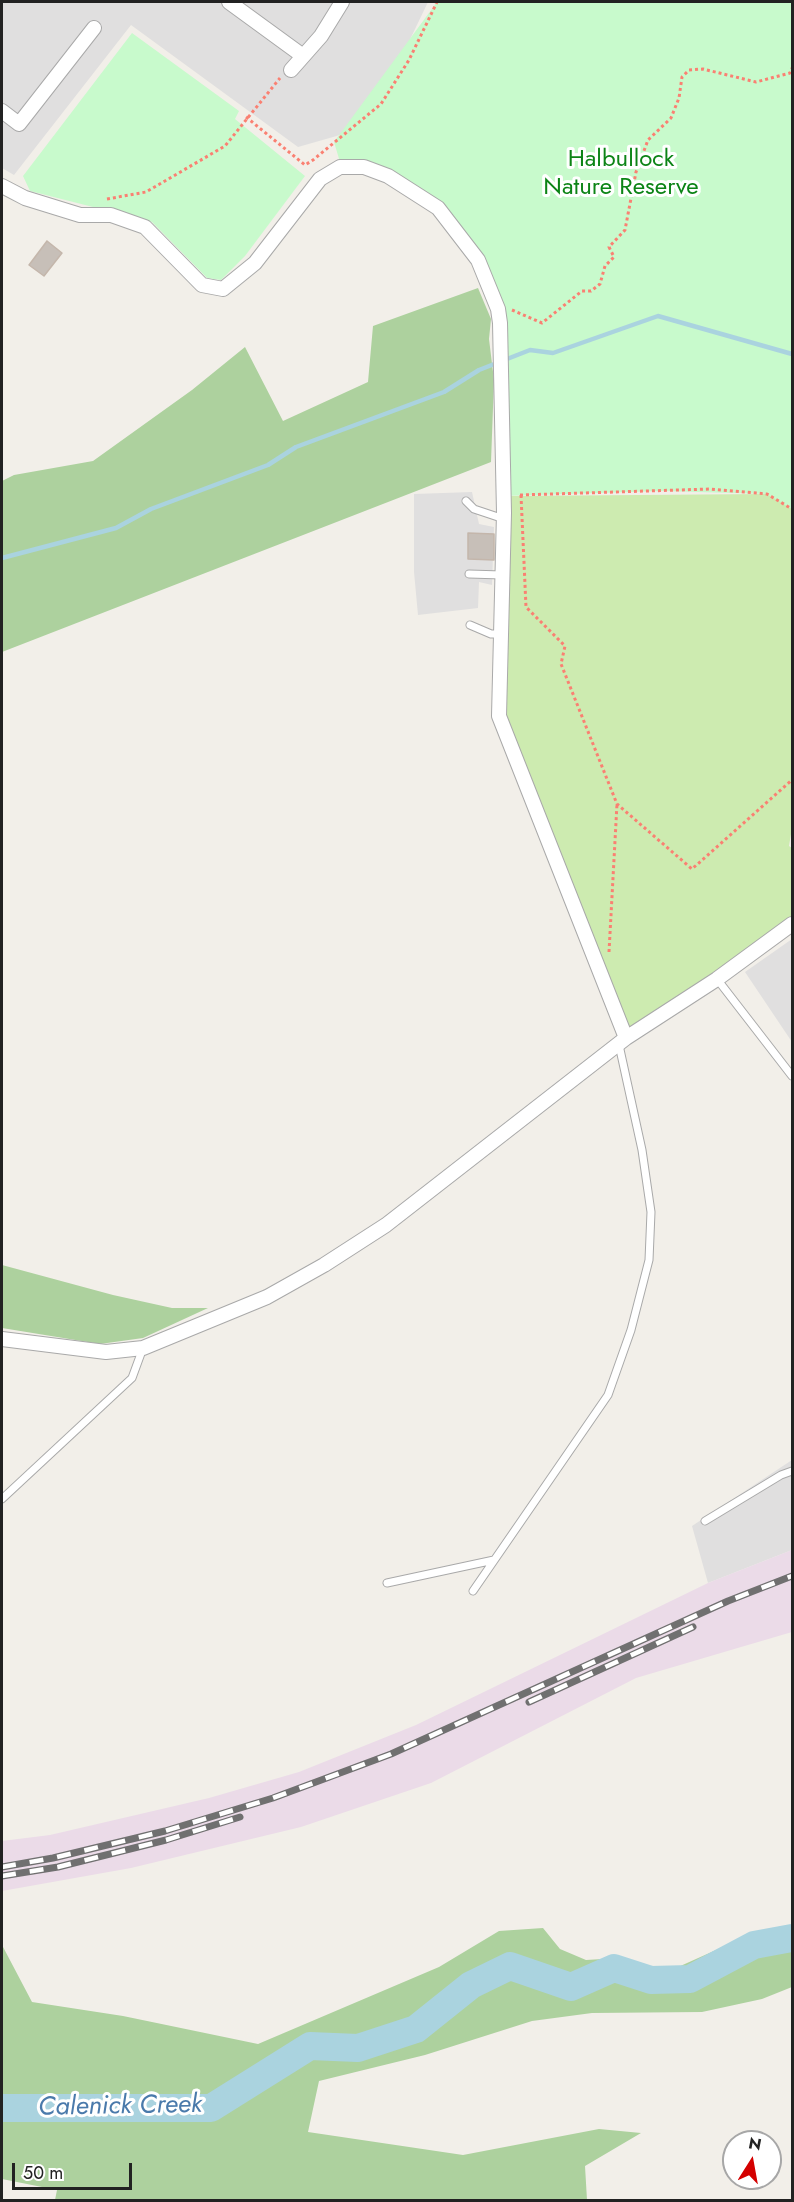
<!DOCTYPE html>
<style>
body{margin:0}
#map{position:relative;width:794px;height:2202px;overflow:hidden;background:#f2efe9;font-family:Jost,sans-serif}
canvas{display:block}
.frame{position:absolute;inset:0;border:3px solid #222;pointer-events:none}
.north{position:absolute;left:722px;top:2130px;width:60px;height:60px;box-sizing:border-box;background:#fff;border:2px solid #a7a7a7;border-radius:50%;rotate:11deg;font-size:16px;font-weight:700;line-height:24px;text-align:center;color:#222}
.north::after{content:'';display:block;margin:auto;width:21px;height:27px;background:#d40000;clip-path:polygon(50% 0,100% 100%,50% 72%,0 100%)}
.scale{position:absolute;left:12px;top:2163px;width:120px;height:27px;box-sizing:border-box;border:3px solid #222;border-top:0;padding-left:8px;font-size:18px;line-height:21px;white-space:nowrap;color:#222;-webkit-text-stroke:4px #fff;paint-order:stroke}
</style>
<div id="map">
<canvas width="794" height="2202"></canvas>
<div class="frame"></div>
<div class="north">N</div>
<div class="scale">50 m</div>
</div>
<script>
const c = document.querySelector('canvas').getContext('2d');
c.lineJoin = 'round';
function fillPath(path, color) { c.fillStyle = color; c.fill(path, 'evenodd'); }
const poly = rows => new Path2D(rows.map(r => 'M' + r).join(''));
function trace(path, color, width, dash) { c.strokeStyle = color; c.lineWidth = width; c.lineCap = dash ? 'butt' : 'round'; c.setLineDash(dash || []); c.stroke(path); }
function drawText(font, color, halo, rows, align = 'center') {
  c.font = font + ' Jost,sans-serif'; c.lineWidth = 6; c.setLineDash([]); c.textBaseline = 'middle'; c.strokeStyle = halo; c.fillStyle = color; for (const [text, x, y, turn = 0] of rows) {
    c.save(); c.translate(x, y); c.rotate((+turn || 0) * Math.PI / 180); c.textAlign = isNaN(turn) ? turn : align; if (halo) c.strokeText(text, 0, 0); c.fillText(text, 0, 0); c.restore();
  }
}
fillPath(poly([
 [2,2,428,2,368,127,298,147,131,25,14,175,2,168],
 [472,492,479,524,494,527,492,585,479,582,478,608,418,615,414,572,414,494],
 [792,939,792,1042,745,972],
 [792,1460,792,1550,708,1583,692,1526]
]), '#e0dfdf');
fillPath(poly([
 [792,1550,792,1632,636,1678,431,1783,301,1827,131,1868,2,1891,2,1841,50,1835,209,1798,299,1772,416,1725,708,1583]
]), '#ebdbe8');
fillPath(poly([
 [767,494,792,507,792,828,789,846,792,848,792,923,626,1038,499,716,509,496]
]), '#cdebb0');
fillPath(poly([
 [478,288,491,319,489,339,494,380,491,462,2,652,2,481,14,475,93,461,192,390,245,347,283,421,368,382,373,326],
 [2,1265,113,1295,172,1308,208,1308,143,1338,100,1344,2,1328],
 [792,1926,792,1987,762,1999,702,2012,592,2013,532,2021,425,2055,319,2081,308,2132,463,2155,599,2129,641,2133,585,2166,587,2200,55,2200,57,2190,2,2179,2,1945,32,2002,123,2016,258,2044,439,1967,499,1931,543,1928,560,1949,586,1960,619,1958,667,1972,745,1937]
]), '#add19e');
fillPath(poly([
 [437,2,792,2,792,509,767,494,662,491,503,496,498,308,462,240,405,187,340,162,334,142],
 [132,33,239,111,235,119,305,176,245,256,221,280,207,278,152,222,30,191,23,176]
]), '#c8facc');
trace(poly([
 [2,558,116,528,151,509,268,465,296,447,444,392,479,370,530,350,553,353,658,316,792,354]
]), '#aad3df', 4.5);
trace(poly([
 [2,2108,211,2108,310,2046,358,2048,416,2029,471,1985,510,1966,571,1987,614,1968,651,1980,690,1979,754,1945,792,1938]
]), '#aad3df', 28);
const building = poly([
 [47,241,62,253,44,276,29,265,47,241],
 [468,533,494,534,494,560,468,559,468,533]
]);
fillPath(building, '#c7bfb8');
trace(building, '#c4b6ab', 1.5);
const lane = poly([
 [466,501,474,509,504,519],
 [469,574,502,575],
 [470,625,491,634,501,634],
 [717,979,792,1076],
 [2,1499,132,1378,143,1348],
 [705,1521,781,1475,792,1471],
 [387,1583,494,1560],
 [473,1591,608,1395,631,1330,649,1260,651,1212,642,1150,619,1045]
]);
const street = poly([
 [229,2,303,56],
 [291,70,321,36,342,2],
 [2,111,19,124,94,28],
 [2,186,25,198,80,215,111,215,145,227,202,285,223,289,255,263,320,179,340,167,364,167,388,176,438,208,478,260,498,309,500,323,504,513,499,716,626,1038],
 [2,1339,106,1352,143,1348,267,1297,324,1265,386,1225,626,1038,717,979,792,924]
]);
trace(lane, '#a9a9a9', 9);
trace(street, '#a9a9a9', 16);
trace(poly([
 [246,117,305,165,313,160,381,104,409,60,437,2],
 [107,199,146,192,225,146,280,78],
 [512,310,542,323,582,291,591,291,600,284,605,266,614,257,609,247,625,230,636,172,648,140,671,118,679,98,682,77,689,70,703,69,756,82,790,73,792,68],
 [520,495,710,489,767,494,792,509],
 [521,495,526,607,565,646,561,664,617,804,692,869,792,780],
 [609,952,617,804]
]), '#fa8072', 3, [3, 3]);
trace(lane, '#fff', 7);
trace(street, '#fff', 14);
const rail = poly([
 [529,1702,693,1627],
 [2,1867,53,1858,165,1831,273,1798,391,1754,728,1601,792,1576],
 [2,1876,58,1867,166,1840,240,1817]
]);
trace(rail, '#707070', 7);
trace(rail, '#fff', 4.5, [14]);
drawText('24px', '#0c8416', '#fff', [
 ["Halbullock",621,160],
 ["Nature Reserve",621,188]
]);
drawText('italic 26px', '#4a7aab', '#fff', [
 ["Calenick Creek",120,2107,-1]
]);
</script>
